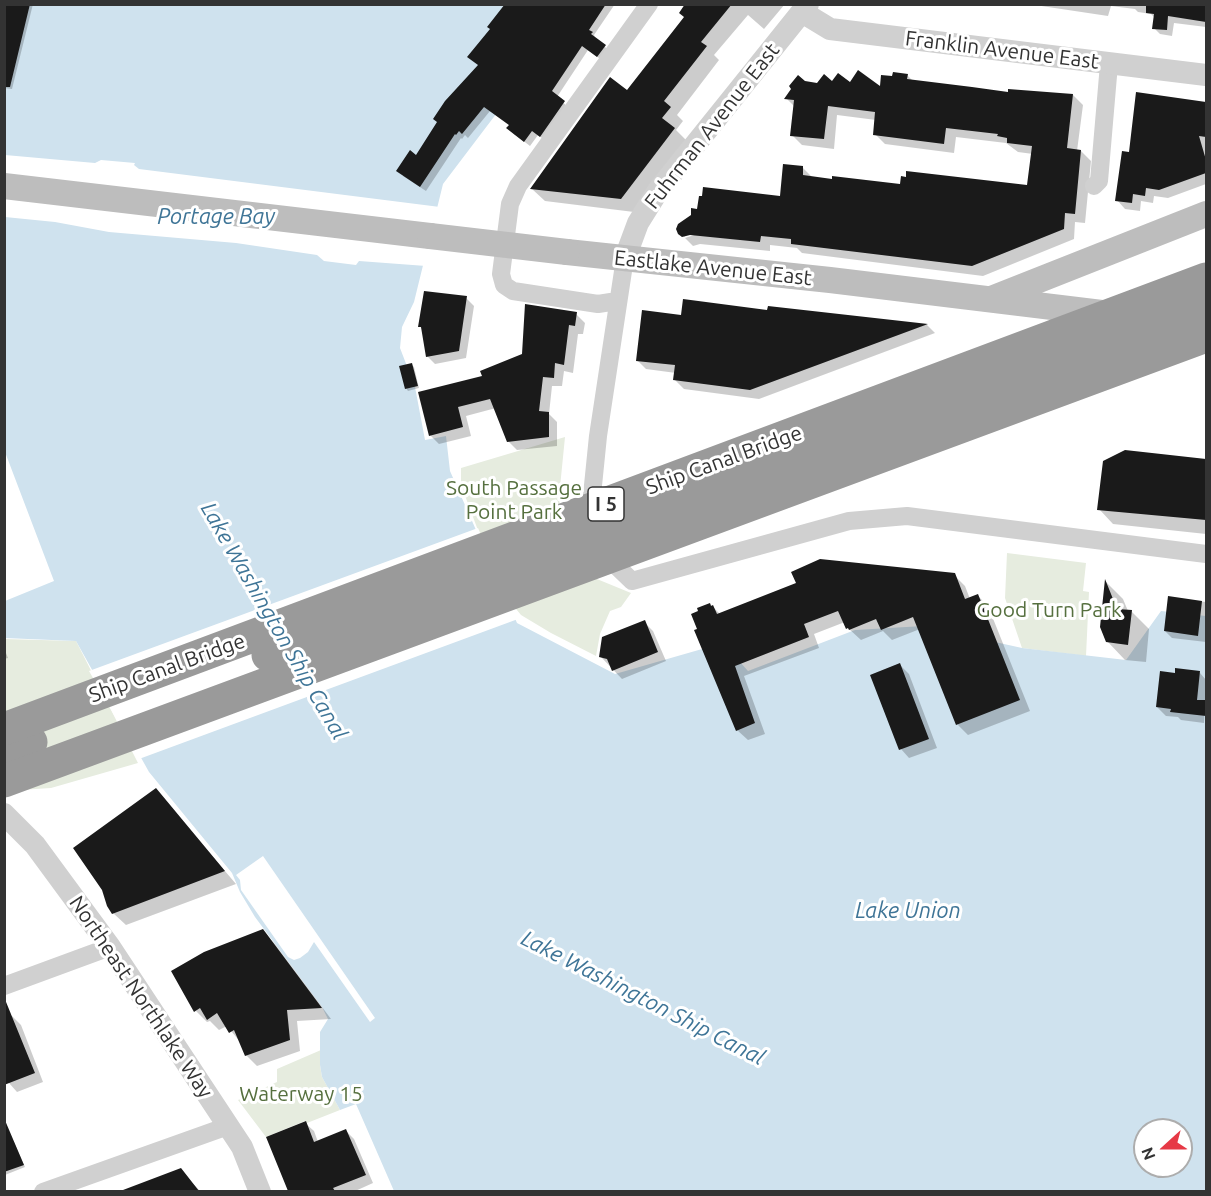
<!DOCTYPE html>
<style>
body{margin:0}
#map{position:relative;width:1211px;height:1196px;overflow:hidden;background:#fff;font-family:Ubuntu,sans-serif}
canvas{display:block}
.frame{position:absolute;inset:0;border:6px solid #333;pointer-events:none}
.north{position:absolute;left:1133px;top:1118px;width:60px;height:60px;box-sizing:border-box;background:#fff;border:2px solid #adadad;border-radius:50%;rotate:249deg;font-size:16px;font-weight:700;line-height:24px;text-align:center;color:#333}
.north::after{content:'';display:block;margin:auto;width:21px;height:27px;background:#e63946;clip-path:polygon(50% 0,100% 100%,50% 72%,0 100%)}
</style>
<div id="map">
<canvas width="1211" height="1196"></canvas>
<div class="frame"></div>
<div class="north">N</div>
</div>
<script>
const c = document.querySelector('canvas').getContext('2d');
c.lineJoin = 'round';
function fillPath(path, color) { c.fillStyle = color; c.fill(path, 'evenodd'); }
const poly = rows => new Path2D(rows.map(r => 'M' + r).join(''));
function trace(path, color, width, dash) { c.strokeStyle = color; c.lineWidth = width; c.lineCap = dash ? 'butt' : 'round'; c.setLineDash(dash || []); c.stroke(path); }
function drawText(font, color, halo, rows, align = 'center') {
  c.font = font + ' Ubuntu,sans-serif'; c.lineWidth = 6; c.setLineDash([]); c.textBaseline = 'middle'; c.strokeStyle = halo; c.fillStyle = color; for (const [text, x, y, turn = 0] of rows) {
    c.save(); c.translate(x, y); c.rotate((+turn || 0) * Math.PI / 180); c.textAlign = isNaN(turn) ? turn : align; if (halo) c.strokeText(text, 0, 0); c.fillText(text, 0, 0); c.restore();
  }
}
fillPath(poly([
 [565,437,559,497,563,540,592,577,631,593,621,607,610,611,600,634,596,656,551,633,521,615,503,593,488,557,461,485,461,468],
 [1007,553,1086,563,1083,591,1089,592,1086,656,1022,648,1005,598],
 [5,639,76,641,138,763,51,788,5,791],
 [321,1050,320,1065,322,1077,340,1110,307,1123,305,1121,266,1137,238,1100,277,1082,277,1069]
]), '#e6ecdf');
fillPath(poly([
 [5,5,584,5,534,64,443,184,414,302,402,327,400,348,415,387,425,440,446,436,450,471,517,623,615,674,723,643,748,671,855,630,923,626,1022,648,1126,660,1161,611,1206,616,1206,1191,394,1191,356,1104,340,1110,322,1077,320,1065,320,1032,328,1019,322,1007,255,917,240,892,232,873,149,772,76,641,4,638,5,601,54,581,5,452],
 [1145,1130,1181,1130,1181,1166,1145,1166]
]), '#cfe2ee');
fillPath(poly([
 [5,155,95,163,101,160,135,163,134,165,139,169,440,207,426,266,359,261,356,265,324,261,317,255,236,243,109,232,55,222,5,217],
 [478,528,518,619,139,759,89,671],
 [263,856,375,1018,370,1022,314,942,308,952,300,958,294,960,288,957,241,890,240,880,236,875]
]), '#fff');
fillPath(poly([
 [4,4,33,4,12,89,4,88],
 [515,4,615,4,594,35,596,40,610,51,603,61,588,50,557,97,569,108,546,141,538,135,530,146,513,133,510,126,490,111,468,138,465,135,462,139,461,138,426,191,403,176,479,66],
 [687,4,785,4,764,29,748,15,714,55,719,60,677,115,683,121,676,130,688,142,634,212,545,201,532,189,627,92,686,18],
 [1028,4,1206,4,1206,27,1174,23,1172,36,1160,34,1154,28,1155,18,1151,14,1138,12,1135,9,1111,6,1108,16],
 [907,75,914,82,1009,93,1073,95,1083,105,1077,151,1081,151,1091,161,1085,223,1075,222,1074,239,983,276,802,253,797,248,770,245,770,251,700,244,693,246,685,238,697,234,688,234,684,237,678,229,781,198,803,168,813,178,901,185,1029,187,1033,154,1018,152,1006,143,956,137,954,153,885,144,875,134,876,120,837,115,834,149,802,145,792,135,795,107,786,98,804,82,818,84,851,84,881,89,894,77],
 [1137,94,1206,103,1206,184,1168,198,1154,196,1153,203,1141,201,1140,211,1125,209,1117,200,1130,154],
 [466,298,474,306,466,358,435,364,427,356,422,329,420,326],
 [769,307,927,325,935,333,759,399,684,389,675,380,676,373,646,369,637,360,682,316,769,311],
 [576,314,585,323,583,334,578,334,573,373,564,371,562,386,552,386,549,414,557,422,557,446,517,450,508,441,496,408,466,416,471,436,439,444,430,435,484,377,523,355],
 [412,365,414,367,419,388,408,391,406,388],
 [1126,451,1206,460,1206,534,1113,524,1099,509],
 [954,575,965,586,970,599,978,596,988,606,1030,711,968,735,958,725,920,629,892,640,883,631,861,640,848,628,845,622,814,634,819,648,744,676,765,734,748,740,737,730,699,630,710,604,720,614],
 [1106,582,1123,599,1128,611,1131,611,1149,629,1146,662,1125,660,1107,641],
 [1169,598,1206,602,1206,642,1172,638,1165,631],
 [644,622,653,631,666,661,622,679,601,657],
 [4,648,8,658,4,659],
 [900,665,909,674,937,748,909,758,901,749],
 [1200,673,1206,680,1204,723,1181,720,1178,717,1166,716,1157,707,1176,674],
 [156,790,236,884,126,925,113,913],
 [262,931,274,943,331,1019,297,1021,300,1051,257,1066,246,1055,241,1043,227,1026,219,1030,210,1021,207,1022,196,1011],
 [12,1016,21,1025,43,1082,17,1092,9,1083,4,1019],
 [305,1123,314,1131,318,1142,346,1131,354,1139,373,1183,353,1192,290,1192,268,1138],
 [14,1142,25,1167,5,1175,4,1146],
 [180,1170,201,1192,124,1192]
]), '#0003');
fillPath(poly([
 [4,4,30,4,10,87,4,87],
 [505,4,606,4,589,30,593,32,591,34,606,45,597,57,582,46,552,91,565,101,540,137,532,131,524,142,506,128,509,125,484,107,462,134,459,131,456,135,455,134,420,187,396,171,410,150,416,155,437,122,433,119,445,101,478,65,467,57,490,29,487,27],
 [685,4,732,4,701,42,707,46,664,101,671,107,662,118,675,128,621,199,530,189,610,77,627,90,684,17,679,13],
 [1146,4,1206,4,1206,22,1168,16,1167,30,1152,29,1154,14,1146,13],
 [858,70,880,86,881,75,892,76,893,72,908,74,907,79,972,87,1008,92,1008,89,1073,94,1067,148,1081,150,1075,214,1065,213,1064,229,972,266,791,244,791,239,761,236,760,242,690,235,682,237,678,234,676,229,678,224,691,215,691,208,697,209,699,196,702,196,703,187,780,196,783,164,803,166,803,175,832,179,832,176,900,184,901,176,906,177,906,171,1027,185,1032,146,1007,143,1007,138,997,136,998,134,946,128,944,144,873,135,875,112,828,106,824,139,790,136,794,100,784,99,791,89,789,86,798,75,805,81,817,83,824,74,832,81,838,73,850,82],
 [1136,92,1206,102,1206,137,1199,136,1206,160,1206,173,1159,190,1146,188,1145,196,1133,194,1132,203,1115,201,1122,151,1129,152],
 [424,291,467,296,459,351,426,357,421,327,418,327],
 [683,299,767,310,768,306,928,324,750,390,673,380,675,365,636,361,642,310,681,315],
 [525,304,577,312,575,326,569,325,564,365,555,363,554,378,543,377,539,411,549,412,549,437,507,442,490,399,458,407,463,427,429,436,418,392,482,376,480,371,522,354],
 [412,363,418,386,405,389,399,366],
 [1125,450,1206,459,1206,520,1097,510,1103,461],
 [820,559,955,573,965,599,978,594,1020,700,956,725,913,617,881,630,876,619,849,630,848,628,846,629,838,611,804,624,809,637,735,666,755,723,736,731,694,630,697,629,691,614,698,611,697,608,710,603,711,606,713,605,717,614,796,583,791,572],
 [1105,579,1117,609,1132,610,1128,645,1106,642,1100,627],
 [1168,596,1202,601,1198,636,1164,631],
 [645,620,658,652,612,671,607,659,599,657,602,637],
 [900,663,929,739,899,750,870,675],
 [1175,668,1200,671,1197,700,1206,700,1206,716,1170,712,1171,709,1156,707,1160,671,1175,673],
 [156,788,225,871,112,914,107,906,102,890,73,848],
 [263,929,322,1008,287,1010,290,1040,245,1056,234,1030,229,1033,217,1013,207,1020,200,1008,194,1012,171,971,204,952],
 [4,997,35,1073,4,1085],
 [4,1118,24,1165,4,1172],
 [306,1121,314,1142,346,1129,366,1175,333,1188,335,1191,288,1191,266,1137],
 [181,1168,199,1191,124,1191,123,1190]
]), '#1a1a1a');
trace(poly([
 [1094,186,1099,181,1109,64],
 [617,301,598,304,513,291,504,285,501,274,510,204,518,186,649,4],
 [590,515,598,436,625,258],
 [604,554,632,581,849,521,907,516,1206,554],
 [4,986,110,947],
 [43,1192,228,1126]
]), '#d0d0d0', 18);
trace(poly([
 [802,12,830,29,1206,75],
 [625,258,638,223,658,191,808,4],
 [4,814,35,845,110,947,242,1147,260,1192]
]), '#d0d0d0', 22);
trace(poly([
 [4,186,430,236],
 [567,252,830,280,1110,314],
 [991,299,1206,214]
]), '#bdbdbd', 26);
trace(poly([
 [4,752,31,742]
]), '#9a9a9a', 33);
trace(poly([
 [430,236,567,252]
]), '#bdbdbd', 26);
trace(poly([
 [268,655,1206,307],
 [4,729,1206,279],
 [4,781,1206,336]
]), '#9a9a9a', 33);
for (const [x, y, w] of [
 [606,504,36]
]) { const box = new Path2D(); box.roundRect(x - w / 2, y - 17, w, 34, 4.5); c.fillStyle = '#fff'; c.fill(box); trace(box, '#333', 1.5); }
drawText('bold 20px', '#333', null, [
 ["I 5",606,504]
]);
drawText('21px', '#333', '#fff', [
 ["Franklin Avenue East",1002,50,7],
 ["Fuhrman Avenue East",712,126,-52],
 ["Eastlake Avenue East",713,268,6],
 ["Ship Canal Bridge",724,460,-20],
 ["Ship Canal Bridge",167,668,-20],
 ["Northeast Northlake Way",141,997,56]
]);
drawText('21px', '#56703f', '#fff', [
 ["South Passage",514,488],
 ["Point Park",514,512],
 ["Good Turn Park",1049,610],
 ["Waterway 15",301,1094]
]);
drawText('italic 22px', '#3f7597', '#fff', [
 ["Portage Bay",216,217],
 ["Lake Washington Ship Canal",274,621,60],
 ["Lake Union",908,911],
 ["Lake Washington Ship Canal",643,998,27]
]);
</script>
